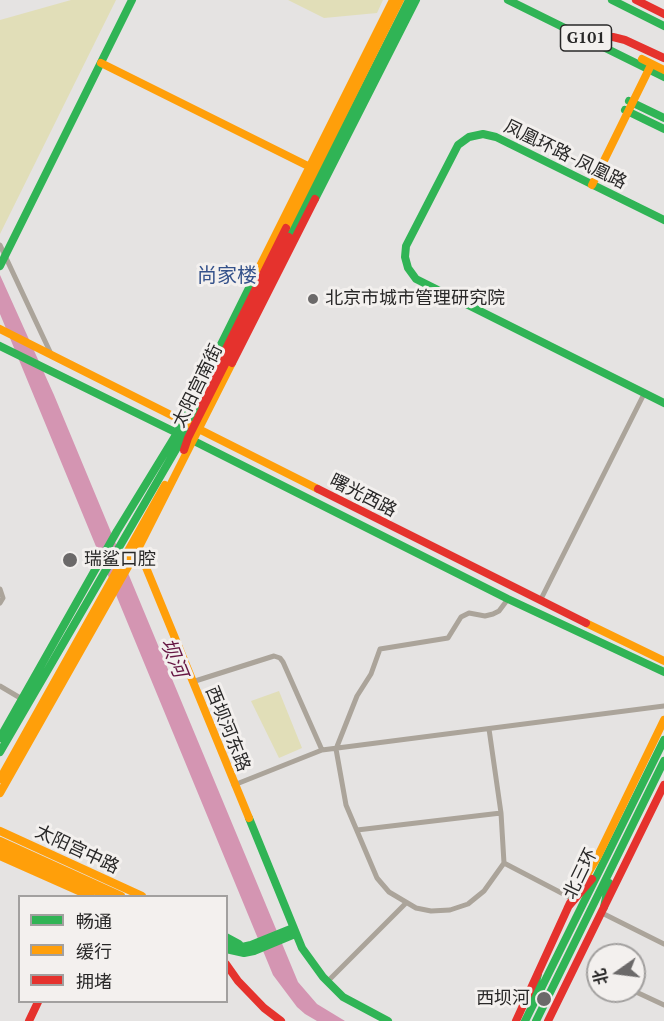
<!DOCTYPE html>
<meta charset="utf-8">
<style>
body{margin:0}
#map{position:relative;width:664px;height:1021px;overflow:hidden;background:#e5e3e2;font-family:"PT Serif","Noto Sans SC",serif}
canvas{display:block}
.legend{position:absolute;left:18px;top:895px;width:210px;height:108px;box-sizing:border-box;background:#f3f0ee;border:2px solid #a2a09f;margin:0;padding:8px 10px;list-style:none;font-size:18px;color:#292828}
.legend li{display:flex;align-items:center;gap:12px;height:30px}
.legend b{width:30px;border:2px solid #a2a09f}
.north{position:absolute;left:586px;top:943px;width:60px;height:60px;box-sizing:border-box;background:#f3f0ee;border:2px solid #a2a09f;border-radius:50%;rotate:256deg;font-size:16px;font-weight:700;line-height:24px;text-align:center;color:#292828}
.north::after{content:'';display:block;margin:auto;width:21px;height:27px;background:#6b6969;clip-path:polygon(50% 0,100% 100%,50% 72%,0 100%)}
</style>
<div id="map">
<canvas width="664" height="1021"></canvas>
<ul class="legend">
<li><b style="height:8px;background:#30b455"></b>畅通</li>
<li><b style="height:8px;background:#ff9f0a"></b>缓行</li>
<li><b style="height:8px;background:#e5322d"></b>拥堵</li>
</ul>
<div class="north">北</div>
</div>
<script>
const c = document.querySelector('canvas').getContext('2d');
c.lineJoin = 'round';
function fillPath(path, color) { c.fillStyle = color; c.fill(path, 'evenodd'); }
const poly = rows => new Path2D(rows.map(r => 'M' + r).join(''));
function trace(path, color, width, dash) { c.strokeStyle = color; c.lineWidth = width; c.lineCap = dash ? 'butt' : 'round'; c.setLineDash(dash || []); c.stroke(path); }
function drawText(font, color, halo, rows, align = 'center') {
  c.font = font + ' "PT Serif","Noto Sans SC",serif'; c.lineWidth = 6; c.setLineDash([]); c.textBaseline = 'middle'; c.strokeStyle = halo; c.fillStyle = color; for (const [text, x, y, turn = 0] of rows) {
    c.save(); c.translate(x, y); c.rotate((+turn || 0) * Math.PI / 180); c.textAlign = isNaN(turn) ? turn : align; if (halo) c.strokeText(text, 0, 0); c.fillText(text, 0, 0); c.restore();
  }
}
fillPath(poly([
 [71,0,116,0,0,234,0,20],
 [288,0,383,0,377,13,324,18],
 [279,691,302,748,279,758,251,701]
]), '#e1deb8');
fillPath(poly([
 [0,275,54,395,298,982,317,1004,345,1021,317,1021,305,1014,297,1007,273,975,0,314]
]), '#d495b2');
trace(poly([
 [0,245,52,356],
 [0,589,3,598,0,603],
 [508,599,499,611,493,614,485,616,469,613,461,617,448,638,380,649,371,674,357,696,336,749,346,805,377,878,389,892,416,908,431,911,450,910,468,904,484,891,504,863,573,899],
 [540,601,644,394],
 [192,682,274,656,280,658,283,662,322,750],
 [0,686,22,699],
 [489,729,501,813,504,863],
 [234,785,322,750,664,706],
 [357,830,501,813],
 [602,913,664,944],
 [327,982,406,903],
 [634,991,664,1005]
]), '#aba49a', 5);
trace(poly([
 [508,0,664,77],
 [612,0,664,26],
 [629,101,664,118],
 [625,110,664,129],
 [315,199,416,0],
 [664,220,496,137,483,134,469,137,458,145,406,246,405,257,408,268,416,279,664,403],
 [289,237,409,0],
 [0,266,132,0],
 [0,346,179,434],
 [190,439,508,599,664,672],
 [0,738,117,531,177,433,253,280],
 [0,752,178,446,199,403],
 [249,818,302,948,323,977,343,997,388,1021],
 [604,907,609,883],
 [226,937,239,944],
 [226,944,242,947,251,945,293,928],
 [226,949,244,953,254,951,295,934],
 [532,998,538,974],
 [525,1021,664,740],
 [536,1021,664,761]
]), '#30b455', 8);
trace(poly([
 [642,59,664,70],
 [101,63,314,169],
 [592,185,651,65],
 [286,228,400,0],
 [253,280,393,0],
 [0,329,318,489],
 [138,548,249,818],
 [586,623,664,661],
 [0,779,165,485],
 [0,793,138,549,232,363],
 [0,831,142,896],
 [0,841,121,896],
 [0,849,107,896],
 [0,856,90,896],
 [576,893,597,858,664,720]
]), '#ff9f0a', 8);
trace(poly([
 [636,0,664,14],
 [598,37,613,37,625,40,664,58],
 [232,363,315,199],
 [199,403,286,228],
 [184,450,188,438,289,237],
 [318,489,586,623],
 [568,907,592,879],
 [226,964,238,981,264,1008,281,1021],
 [29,1021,38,1002],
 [516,1021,570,903],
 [548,1021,664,785]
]), '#e5322d', 8);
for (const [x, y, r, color] of [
 [313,299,6,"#6b6969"],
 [70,560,8,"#6b6969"],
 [544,999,8,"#6b6969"]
]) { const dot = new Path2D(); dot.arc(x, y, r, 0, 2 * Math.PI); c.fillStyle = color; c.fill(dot); trace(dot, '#f3f0ee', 2); }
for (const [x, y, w] of [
 [586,38,51]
]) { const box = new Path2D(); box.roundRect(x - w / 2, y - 13, w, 26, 4.5); c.fillStyle = '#f3f0ee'; c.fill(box); trace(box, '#292828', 1.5); }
drawText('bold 16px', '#292828', null, [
 ["G101",586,38]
]);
drawText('18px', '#292828', '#f3f0ee', [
 ["凤凰环路-凤凰路",565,155,26],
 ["太阳宫南街",198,386,-64],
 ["曙光西路",363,496,27],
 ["西坝河东路",227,729,68],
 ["太阳宫中路",77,850,25],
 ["北三环",581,874,-64]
]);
drawText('18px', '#292828', '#f3f0ee', [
 ["北京市城市管理研究院",325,299],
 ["瑞鲨口腔",84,560],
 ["西坝河",530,999,"right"]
], 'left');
drawText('20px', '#35528b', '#f3f0ee', [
 ["尚家楼",227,276]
]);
drawText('italic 20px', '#661643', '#f3f0ee', [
 ["坝河",173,658,68]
]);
</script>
